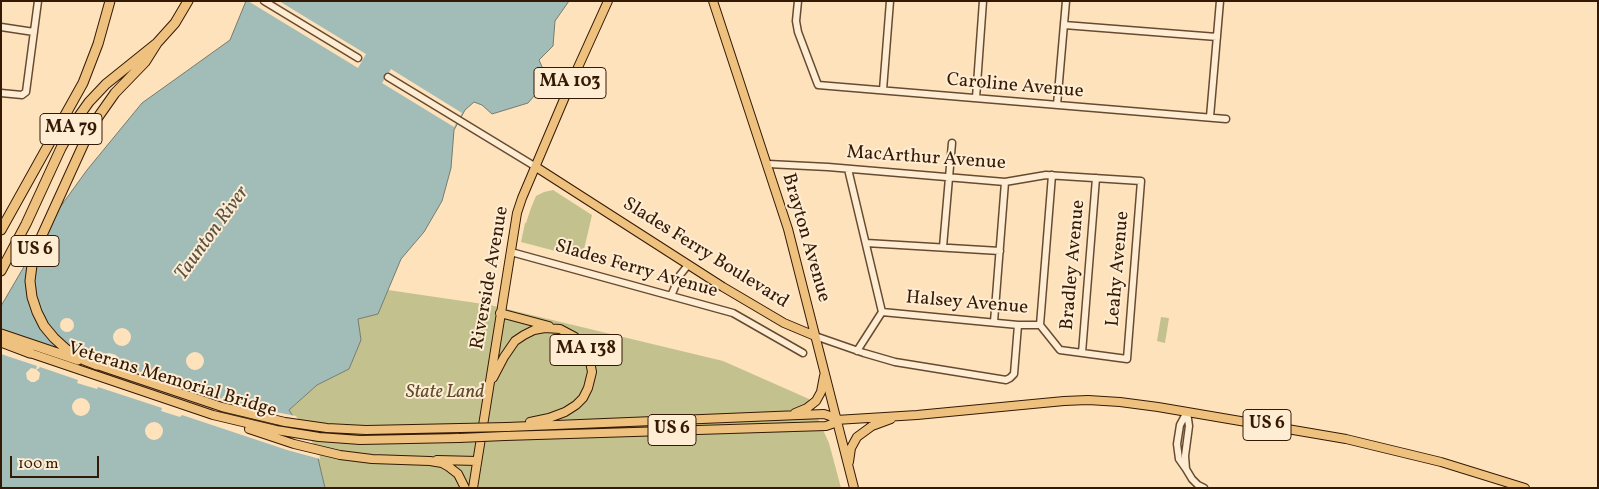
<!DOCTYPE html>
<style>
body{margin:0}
#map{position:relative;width:1599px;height:489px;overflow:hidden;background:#fee2bb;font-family:Vollkorn,serif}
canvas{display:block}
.frame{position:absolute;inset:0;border:2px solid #341905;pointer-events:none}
.scale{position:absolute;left:10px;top:456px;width:89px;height:22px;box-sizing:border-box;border:2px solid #341905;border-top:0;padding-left:6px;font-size:15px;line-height:18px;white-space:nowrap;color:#341905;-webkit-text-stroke:4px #feecd3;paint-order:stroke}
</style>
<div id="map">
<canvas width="1599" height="489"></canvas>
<div class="frame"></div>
<div class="scale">100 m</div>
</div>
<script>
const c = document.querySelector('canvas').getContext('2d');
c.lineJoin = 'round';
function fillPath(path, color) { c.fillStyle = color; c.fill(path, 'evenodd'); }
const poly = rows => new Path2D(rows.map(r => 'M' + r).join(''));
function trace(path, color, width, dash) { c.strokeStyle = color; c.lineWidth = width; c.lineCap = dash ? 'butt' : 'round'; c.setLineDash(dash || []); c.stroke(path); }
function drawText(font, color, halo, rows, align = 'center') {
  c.font = font + ' Vollkorn,serif'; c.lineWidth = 4; c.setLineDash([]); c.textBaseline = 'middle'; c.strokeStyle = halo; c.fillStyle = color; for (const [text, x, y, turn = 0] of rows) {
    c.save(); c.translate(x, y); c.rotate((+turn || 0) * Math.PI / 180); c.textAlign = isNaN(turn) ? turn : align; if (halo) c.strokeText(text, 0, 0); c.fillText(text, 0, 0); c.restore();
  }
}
fillPath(poly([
 [553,190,592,215,582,258,521,242,525,223,526,223,531,208,536,196,544,192],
 [388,290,490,305,723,361,809,399,829,443,841,488,325,488,317,454,289,410,317,385,349,369,361,340,358,319,378,314],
 [1161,317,1169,318,1165,343,1157,341]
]), '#c3c28e');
const water = poly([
 [246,1,569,1,555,21,553,46,539,60,548,80,528,103,492,114,482,105,474,102,465,110,454,130,451,168,442,201,424,232,401,259,378,314,358,319,361,340,349,369,317,385,289,410,317,454,325,488,1,488,1,306,53,217,87,170,142,103,230,40,246,1]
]);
fillPath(water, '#a2bcb7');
trace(water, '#767b70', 1);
fillPath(poly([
 [248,1,279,1,366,54,358,68],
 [391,69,462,113,454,127,382,83],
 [65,194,40,251,35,276,36,290,39,305,48,323,57,335,73,348,92,357,96,351,106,354,109,353,116,355,117,358,115,363,176,384,179,379,199,386,196,391,222,399,223,396,226,397,225,400,232,402,265,410,296,416,319,453,320,459,287,450,182,415,180,417,161,411,162,408,98,387,97,389,77,383,78,380,40,367,38,369,36,369,40,373,39,379,35,382,31,382,27,379,26,373,31,368,36,369,37,366,1,354,1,331,57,348,40,328,33,313,28,297,26,275,31,252],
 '60 325a7 7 0 1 1 14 0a7 7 0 1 1-14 0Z',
 '113 337a9 9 0 1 1 18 0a9 9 0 1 1-18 0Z',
 '186 361a9 9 0 1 1 18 0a9 9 0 1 1-18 0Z',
 '72 407a9 9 0 1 1 18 0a9 9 0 1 1-18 0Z',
 '145 431a9 9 0 1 1 18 0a9 9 0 1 1-18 0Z'
]), '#fee2bb');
const minor = poly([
 [264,1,358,58],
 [798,1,796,21,798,32,818,85,1226,119],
 [1064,25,1217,37],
 [1,27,34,32],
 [388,77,536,167],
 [883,90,890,1],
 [1,93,22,95,26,92,38,1],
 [976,98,983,1],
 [1057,105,1066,1],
 [1210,117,1220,1],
 [768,164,828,167,1005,182,1046,175,1141,181,1127,359,1060,350,1040,325,1018,325,882,312],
 [848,169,882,312,857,351],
 [866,243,1000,251],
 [943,247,952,143],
 [511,252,733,313,803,353],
 [671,296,680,275,688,265],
 [994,322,1005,182],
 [1040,325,1052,175],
 [815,336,864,353,895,362,1006,380,1010,378,1014,374,1018,325],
 [1082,353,1096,178],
 [1187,412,1189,426,1185,456,1186,469,1179,459,1177,444,1180,425,1187,412],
 [1186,469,1192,479,1198,485,1204,488]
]);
const major = poly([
 [713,1,788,229,854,488],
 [536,167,723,287,784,323,815,336],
 [500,313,549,326],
 [30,353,213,415,276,430,319,437,360,440,459,438],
 [97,365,222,407,285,422,327,428,366,430,460,428],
 [493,378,504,357,515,341,524,335,534,330,545,328,560,329,575,337,583,345,589,356,592,372,588,388,583,398,576,405,565,412,549,418,530,422],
 [795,413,807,408,816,401,821,392,824,376],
 [836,420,917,415,1064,401,1088,400,1120,402,1158,407,1346,439,1441,462,1525,488],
 [507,427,824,414,830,416,836,420],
 [249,429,294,444,340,455,372,459,430,461,442,463,449,467,458,474,465,488],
 [505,436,826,426,832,424,836,420],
 [437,460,477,461],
 [849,462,851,448,857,437,872,426,891,419],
 [473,488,517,213,522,198,570,85,608,1]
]);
const highway = poly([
 [1,230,83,83,98,44,110,1],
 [1,271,26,224,61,148,79,116,89,102,106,84,157,43,175,23,188,1],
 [1,334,78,360],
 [1,342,30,353],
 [97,365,84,360,66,349,54,338,44,326,37,312,32,297,30,281,32,265,38,244,84,143,96,120,115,93,145,62,157,43]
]);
trace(minor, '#664b32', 9);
trace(major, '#341905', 10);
trace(highway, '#341905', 11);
trace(minor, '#feecd3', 6);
trace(major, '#efc17e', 8);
trace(highway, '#efc17e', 9);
const majorBridge = poly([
 [460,428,507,427],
 [459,438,505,436]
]);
trace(majorBridge, '#341905', 10, []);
trace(majorBridge, '#efc17e', 8);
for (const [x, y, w] of [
 [570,83,72],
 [71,129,62],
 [35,251,48],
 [586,350,72],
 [1267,425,48],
 [672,430,48]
]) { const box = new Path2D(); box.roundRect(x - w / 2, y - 15.5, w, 31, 4); c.fillStyle = '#feecd3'; c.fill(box); trace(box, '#341905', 1); }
drawText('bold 18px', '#341905', null, [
 ["MA 103",570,83],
 ["MA 79",71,129],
 ["US 6",35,251],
 ["MA 138",586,350],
 ["US 6",1267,425],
 ["US 6",672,430]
]);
drawText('19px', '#341905', '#feecd3', [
 ["Caroline Avenue",1015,87,5],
 ["MacArthur Avenue",926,159,4],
 ["Brayton Avenue",805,238,74],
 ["Slades Ferry Boulevard",705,254,32],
 ["Bradley Avenue",1074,265,-85],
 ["Leahy Avenue",1119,269,-85],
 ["Slades Ferry Avenue",636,270,16],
 ["Riverside Avenue",491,278,-80],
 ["Halsey Avenue",967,304,5],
 ["Veterans Memorial Bridge",172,381,17]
]);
drawText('italic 19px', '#5f4c2e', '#feecd3', [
 ["State Land",445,394]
]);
drawText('italic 20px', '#5a5243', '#feecd3', [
 ["Taunton River",213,234,-54]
]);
</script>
